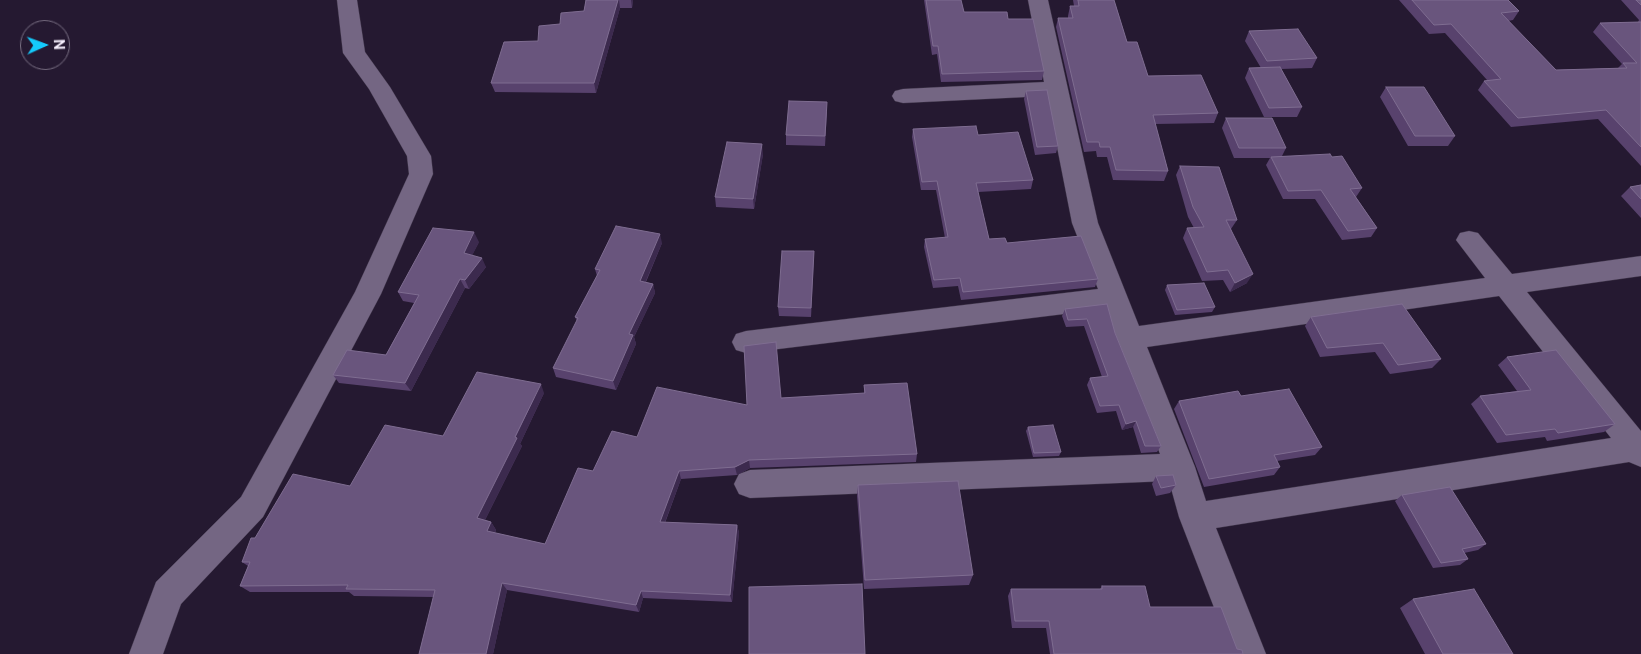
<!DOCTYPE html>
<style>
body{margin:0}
#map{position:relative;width:1641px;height:654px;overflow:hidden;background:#251931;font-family:"Public Sans",sans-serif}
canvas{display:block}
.north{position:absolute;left:20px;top:20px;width:50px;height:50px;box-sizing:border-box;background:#251931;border:1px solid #796f83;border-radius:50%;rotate:88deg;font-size:14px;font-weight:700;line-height:20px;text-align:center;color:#f7f0fe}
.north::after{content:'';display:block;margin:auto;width:18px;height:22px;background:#14cafb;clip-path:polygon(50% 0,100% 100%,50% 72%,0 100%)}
</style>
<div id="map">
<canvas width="1641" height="654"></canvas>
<div class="north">N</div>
</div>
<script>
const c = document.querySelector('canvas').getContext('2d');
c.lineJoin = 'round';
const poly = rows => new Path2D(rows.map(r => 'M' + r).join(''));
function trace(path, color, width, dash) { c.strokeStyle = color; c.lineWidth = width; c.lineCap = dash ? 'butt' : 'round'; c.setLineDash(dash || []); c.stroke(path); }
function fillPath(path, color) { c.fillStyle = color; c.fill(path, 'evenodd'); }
const minor = poly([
 [337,0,357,0,365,52,390,87,431,156,433,174,381,294,263,517,181,604,163,654,129,654,156,582,241,497,355,292,409,174,407,156,369,89,343,53,337,0],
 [1028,0,1048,0,1098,223,1139,326,1485,278,1456,240,1460,233,1469,231,1478,233,1512,274,1641,256,1641,276,1527,292,1641,431,1641,467,1629,462,1216,528,1266,654,1232,654,1179,517,1169,481,750,498,739,494,734,484,739,474,750,470,1160,454,1119,347,1114,339,1115,337,1105,309,746,353,736,350,732,342,736,334,746,331,1098,289,1072,223,1047,96,903,103,895,101,892,96,895,91,903,89,1044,82,1028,0],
 [1499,296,1611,438,1206,501,1195,467,1147,347,1499,296]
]);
trace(minor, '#3d3347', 1);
fillPath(minor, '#746683');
fillPath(poly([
 [586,0,633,0,632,8,620,8,596,93,495,92,491,83,560,24,584,11],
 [924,0,961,0,964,12,1008,19,1044,71,1042,80,941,82,937,54,932,55],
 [1073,0,1114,0,1127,42,1148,76,1218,113,1214,123,1155,124,1168,171,1164,181,1113,180,1107,157,1097,157,1096,151,1084,152,1056,27,1058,18,1068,18,1068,16,1070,6,1074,6],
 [1399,0,1508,0,1519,11,1513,20,1508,21,1556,70,1618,68,1622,64,1593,32,1600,23,1638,22,1639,20,1621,0,1641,0,1641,166,1598,119,1511,127,1478,90,1484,81,1487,80,1445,33,1429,34],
 [1249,31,1317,58,1312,68,1281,69,1302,107,1297,117,1264,117,1245,78,1249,68,1261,68,1245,41],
 [1386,87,1455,136,1448,146,1408,146,1380,97],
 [1026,91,1058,146,1056,153,1035,155,1024,99],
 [827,112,825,146,786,145,786,135],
 [1226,118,1286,148,1282,156,1332,157,1362,188,1356,197,1377,228,1371,237,1342,240,1315,199,1283,199,1266,165,1270,158,1234,158,1222,128],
 [913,129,978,135,1033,180,1031,189,978,192,989,239,1007,243,1098,279,1095,287,961,300,958,286,933,288,924,247,925,239,945,238,936,190,921,190,912,137],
 [763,154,754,209,716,207,715,197],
 [1180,166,1237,220,1231,229,1247,283,1230,292,1223,280,1202,281,1183,238,1187,228,1194,228,1188,217,1176,175],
 [1641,185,1641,218,1621,196,1630,187],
 [479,242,472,255,486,267,469,289,465,288,411,391,339,383,333,375,386,355,414,303,403,301,398,292],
 [662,243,646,282,653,284,655,293,634,337,636,344,616,390,556,377,553,368,577,321,575,317,597,276,595,269],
 [814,251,811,317,779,316,778,307],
 [1167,285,1215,307,1212,312,1175,315,1165,290],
 [1065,309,1115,333,1161,446,1157,452,1141,453,1133,427,1122,430,1116,411,1097,413,1087,385,1090,378,1102,377,1084,326,1066,327,1062,316],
 [1311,317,1441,359,1432,368,1390,374,1375,352,1320,357,1305,326],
 [1507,357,1615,424,1604,432,1547,441,1545,437,1497,443,1471,404,1480,396,1517,391,1498,365],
 [864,385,917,454,916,462,750,468,737,475,681,479,665,523,737,525,739,533,732,602,643,598,639,612,507,590,493,654,419,654,434,597,354,596,349,592,250,592,240,586,248,566,242,562,255,538,350,486,544,393,520,444,522,446,485,520,491,522,496,530,495,533,545,544,593,471,637,437,747,405,781,398,864,394],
 [1241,396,1322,447,1315,455,1277,461,1280,467,1274,475,1204,487,1174,409,1179,401],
 [1028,427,1061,452,1059,456,1033,457,1026,431],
 [1156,476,1176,485,1170,493,1156,496,1152,484],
 [858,485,973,575,969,585,864,589,857,496],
 [1402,495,1486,544,1478,550,1464,553,1468,559,1460,565,1433,568,1395,501],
 [1102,586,1150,607,1237,649,1243,654,1050,654,1046,628,1012,628,1008,596,1011,589,1100,589],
 [1413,599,1513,654,1425,654,1400,608]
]), '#58426d');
fillPath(poly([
 [618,0,619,0,620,8,596,93,594,83],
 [631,0,633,0,632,8],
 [762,144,763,154,754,209,753,199],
 [474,232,479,242,469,262,464,253],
 [660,234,662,243,642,290,640,281],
 [814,251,814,261,811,317,811,308],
 [482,258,486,267,469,289,465,280],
 [1253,274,1247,283,1230,292,1235,283],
 [460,279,465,288,411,391,405,383],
 [653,284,655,293,634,337,636,344,616,390,613,381,629,334],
 [541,384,544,393,520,444,522,446,482,526,477,518],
 [1136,421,1133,427,1122,430,1126,424],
 [749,460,750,468,737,475,735,467],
 [679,471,681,479,662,530,660,522],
 [491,522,496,530,492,538,487,531],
 [737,525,739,533,732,602,730,595],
 [502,583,507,590,493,654,486,654],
 [641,591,643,598,639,612,636,605]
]), '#3c2a4e');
const building = poly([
 [586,0,618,0,594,83,491,83,504,42,538,41,539,26,560,24,561,13,584,11,586,0],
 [926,0,961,0,964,12,1007,12,1008,19,1033,19,1044,71,942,74,938,46,933,46,926,0],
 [1078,0,1114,0,1127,42,1137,42,1148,76,1201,75,1218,113,1153,115,1168,171,1116,170,1110,147,1100,147,1099,142,1087,142,1058,18,1073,18,1070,6,1079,6,1078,0],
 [1412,0,1508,0,1519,11,1501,13,1556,70,1627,68,1623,63,1637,63,1600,23,1641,22,1641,147,1606,110,1518,118,1484,81,1501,79,1451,24,1434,25,1412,0],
 [1636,0,1641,0,1641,5,1636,0],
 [1298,29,1317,58,1267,61,1249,31,1298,29],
 [1280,67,1302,107,1269,108,1249,68,1280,67],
 [1386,87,1424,87,1455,136,1415,136,1386,87],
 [1047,90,1058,146,1037,147,1026,91,1047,90],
 [789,101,827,102,825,136,786,135,789,101],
 [1226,118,1272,118,1286,148,1239,148,1226,118],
 [976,126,978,135,1018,132,1033,180,976,183,989,239,1005,238,1007,243,1081,236,1098,279,963,292,960,278,934,280,925,239,948,237,937,181,922,182,913,129,976,126],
 [727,142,762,144,753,199,715,197,727,142],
 [1330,154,1332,157,1342,156,1362,188,1350,189,1377,228,1348,231,1321,190,1288,191,1271,157,1330,154],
 [1180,166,1219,167,1237,220,1226,220,1253,274,1235,283,1228,270,1207,272,1187,228,1204,227,1193,207,1180,166],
 [1641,185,1641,199,1630,187,1641,185],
 [616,226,660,234,640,281,653,284,629,334,633,335,613,381,553,368,578,318,575,317,600,270,595,269,616,226],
 [433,228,474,232,464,253,482,258,465,280,460,279,405,383,333,375,347,350,386,355,419,295,398,292,433,228],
 [782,251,814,251,811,308,778,307,782,251],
 [1204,283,1215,307,1177,310,1167,285,1204,283],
 [1107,304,1115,333,1161,446,1145,446,1136,421,1126,424,1119,405,1100,406,1090,378,1108,376,1087,319,1068,320,1065,309,1107,304],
 [1402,304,1441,359,1398,365,1383,343,1327,348,1311,317,1402,304],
 [776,342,781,398,865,393,864,385,907,383,917,454,749,460,735,467,679,471,660,522,737,525,730,595,641,591,636,605,502,583,486,654,419,654,435,590,346,589,348,585,240,586,250,562,242,562,251,538,255,538,293,474,350,486,385,425,443,436,477,372,541,384,515,437,517,438,477,518,491,522,487,531,545,544,578,468,593,471,612,431,637,437,657,387,747,405,744,346,776,342],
 [1556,350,1615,424,1558,433,1555,429,1506,435,1480,396,1531,390,1507,357,1556,350],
 [1289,389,1322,447,1274,455,1280,467,1209,479,1179,401,1238,391,1241,396,1289,389],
 [1053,425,1061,452,1034,453,1028,427,1053,425],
 [1173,475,1176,485,1161,488,1156,476,1173,475],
 [958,481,973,575,865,580,858,485,958,481],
 [1450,487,1486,544,1462,549,1468,559,1441,563,1402,495,1450,487],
 [862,584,865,654,749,654,749,587,862,584],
 [1102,586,1145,586,1150,607,1221,607,1237,649,1242,650,1243,654,1054,654,1049,621,1015,621,1011,589,1102,589,1102,586],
 [1474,589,1513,654,1443,654,1413,599,1474,589]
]);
fillPath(building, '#69557d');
trace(building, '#7f6d91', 1);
</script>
